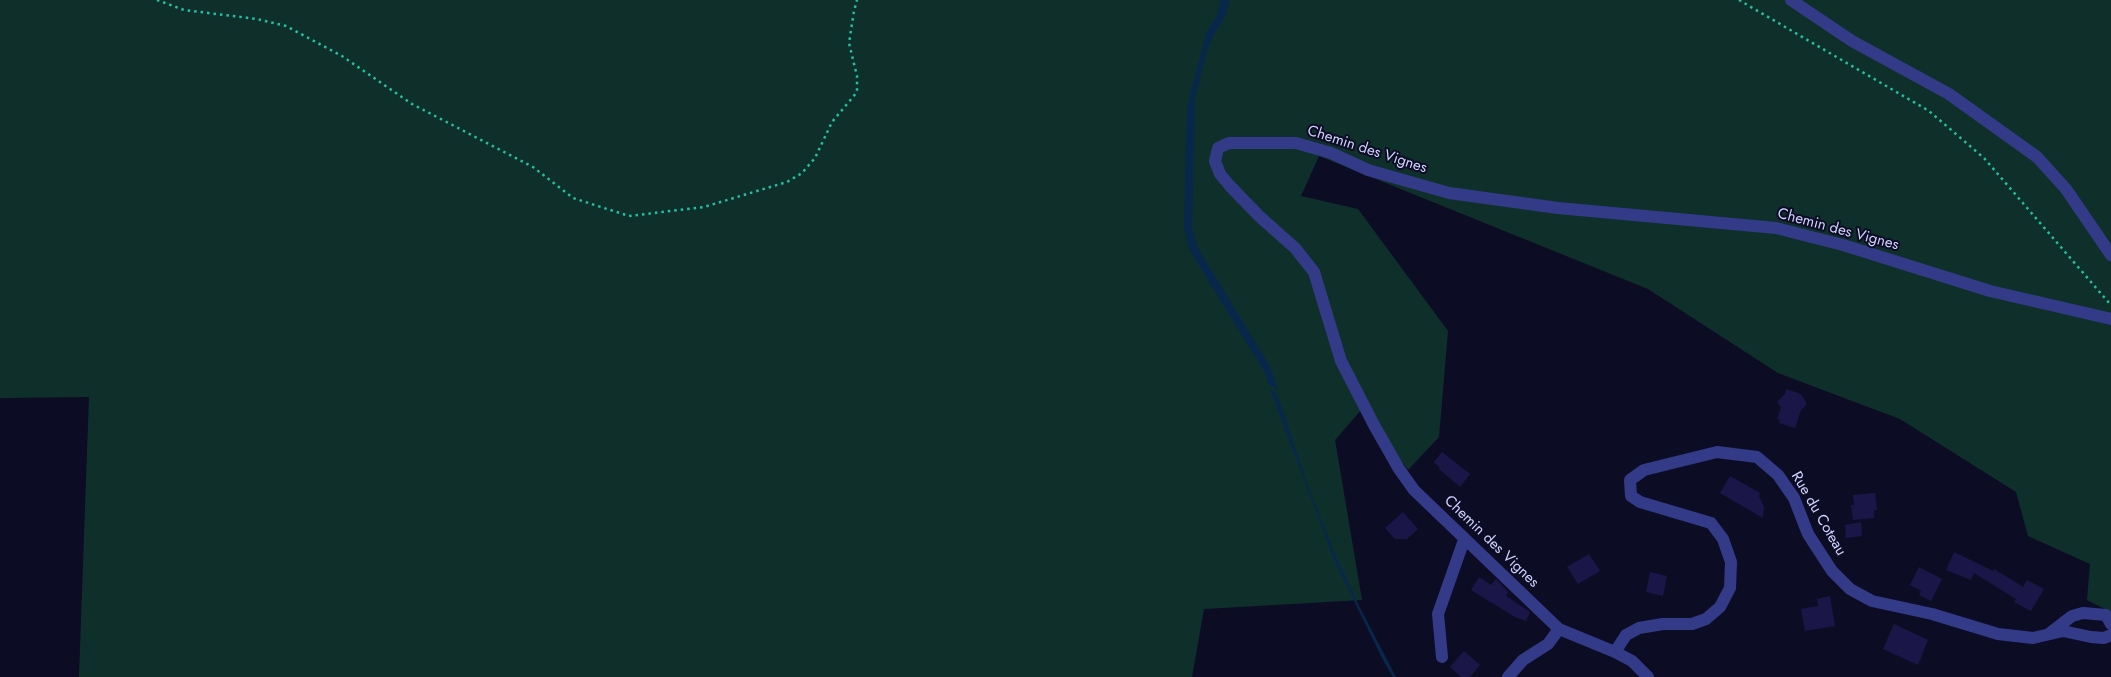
<!DOCTYPE html>
<style>
body{margin:0}
canvas{display:block;background:#0d0c25}
</style>
<canvas width="2111" height="677"></canvas>
<script>
const c = document.querySelector('canvas').getContext('2d');
c.lineJoin = 'round';
function fillPath(path, color) { c.fillStyle = color; c.fill(path, 'evenodd'); }
const poly = rows => new Path2D(rows.map(r => 'M' + r).join(''));
function trace(path, color, width, dash) { c.strokeStyle = color; c.lineWidth = width; c.lineCap = dash ? 'butt' : 'round'; c.setLineDash(dash || []); c.stroke(path); }
function drawText(font, color, halo, rows, align = 'center') {
  c.font = font + ' Jost,sans-serif'; c.lineWidth = 4; c.setLineDash([]); c.textBaseline = 'middle'; c.strokeStyle = halo; c.fillStyle = color; for (const [text, x, y, turn = 0] of rows) {
    c.save(); c.translate(x, y); c.rotate((+turn || 0) * Math.PI / 180); c.textAlign = isNaN(turn) ? turn : align; if (halo) c.strokeText(text, 0, 0); c.fillText(text, 0, 0); c.restore();
  }
}
fillPath(poly([
 [0,0,2111,0,2111,612,2087,600,2090,564,2028,536,2016,492,1900,419,1778,373,1648,289,1319,156,1301,196,1358,209,1448,331,1439,437,1408,470,1362,409,1335,440,1362,600,1204,609,1192,677,79,677,89,397,0,398]
]), '#0f302a');
fillPath(poly([
 [1221,0,1230,0,1225,17,1212,38,1207,51,1195,98,1192,228,1198,248,1271,368,1278,390,1269,385,1265,373,1190,251,1184,228,1187,107,1206,33,1217,15],
 [1270,389,1275,392,1280,402,1307,483,1335,554,1358,604,1396,677,1393,677,1383,660,1335,562]
]), '#07284a');
fillPath(poly([
 [1786,389,1801,394,1806,402,1806,405,1801,410,1795,428,1779,423,1780,420,1777,419,1781,408,1777,402,1785,394],
 [1442,452,1470,474,1460,487,1439,469,1440,468,1434,462],
 [1730,476,1760,493,1759,496,1764,507,1763,518,1720,493],
 [1875,493,1877,510,1874,510,1874,518,1853,520,1851,505,1854,505,1853,495],
 [1403,512,1418,529,1407,539,1395,539,1385,528],
 [1861,522,1862,536,1846,538,1845,525],
 [1954,552,1993,571,1994,569,2023,587,2027,580,2044,589,2031,611,2014,602,2016,599,1974,573,1971,580,1946,570],
 [1589,554,1600,571,1578,584,1567,567],
 [1919,567,1942,579,1931,601,1919,595,1921,591,1910,585],
 [1650,572,1667,576,1663,596,1646,592],
 [1479,577,1491,585,1496,579,1508,592,1506,596,1530,612,1526,621,1515,617,1471,590],
 [1830,596,1835,626,1805,631,1801,609,1818,606,1817,599],
 [1894,624,1928,640,1918,665,1883,649],
 [1464,651,1480,665,1470,677,1461,677,1450,667]
]), '#1a1648');
trace(poly([
 [157,0,184,10,257,19,286,26,342,56,412,104,533,167,573,198,629,216,704,207,787,182,802,173,815,158,832,122,857,92,857,76,849,43,854,11,857,0],
 [1739,0,1929,111,1984,158,2110,304]
]), '#23c1a2', 2.5, [2.5, 4]);
trace(poly([
 [1791,0,1852,41,1949,94,2037,157,2066,189,2111,255],
 [2050,633,2072,616,2083,613,2106,615,2111,624],
 [1615,652,1626,635,1639,628,1663,624,1692,624,1706,619,1720,607,1730,588,1731,562,1723,539,1711,523,1640,502,1631,496,1630,480,1644,470,1717,452,1757,457,1778,475,1794,498,1808,534,1832,571,1850,589,1872,601,1932,614,1998,634,2033,638,2063,631,2091,637,2104,638,2111,635],
 [1442,657,1438,614,1464,540],
 [1508,677,1523,660,1548,644,1559,629],
 [1648,677,1632,661,1615,652,1559,629,1414,490,1399,469,1374,425,1341,361,1314,272,1295,248,1259,216,1230,186,1220,174,1215,161,1218,148,1229,143,1296,143,1331,153,1368,170,1449,193,1558,208,1776,228,1843,245,1990,291,2111,319]
]), '#333b89', 12);
drawText('15px', '#d1d1ff', '#0d0c25', [
 ["Chemin des Vignes",1367,150,18],
 ["Chemin des Vignes",1838,230,15],
 ["Rue du Coteau",1818,514,60],
 ["Chemin des Vignes",1491,542,44]
]);
</script>
